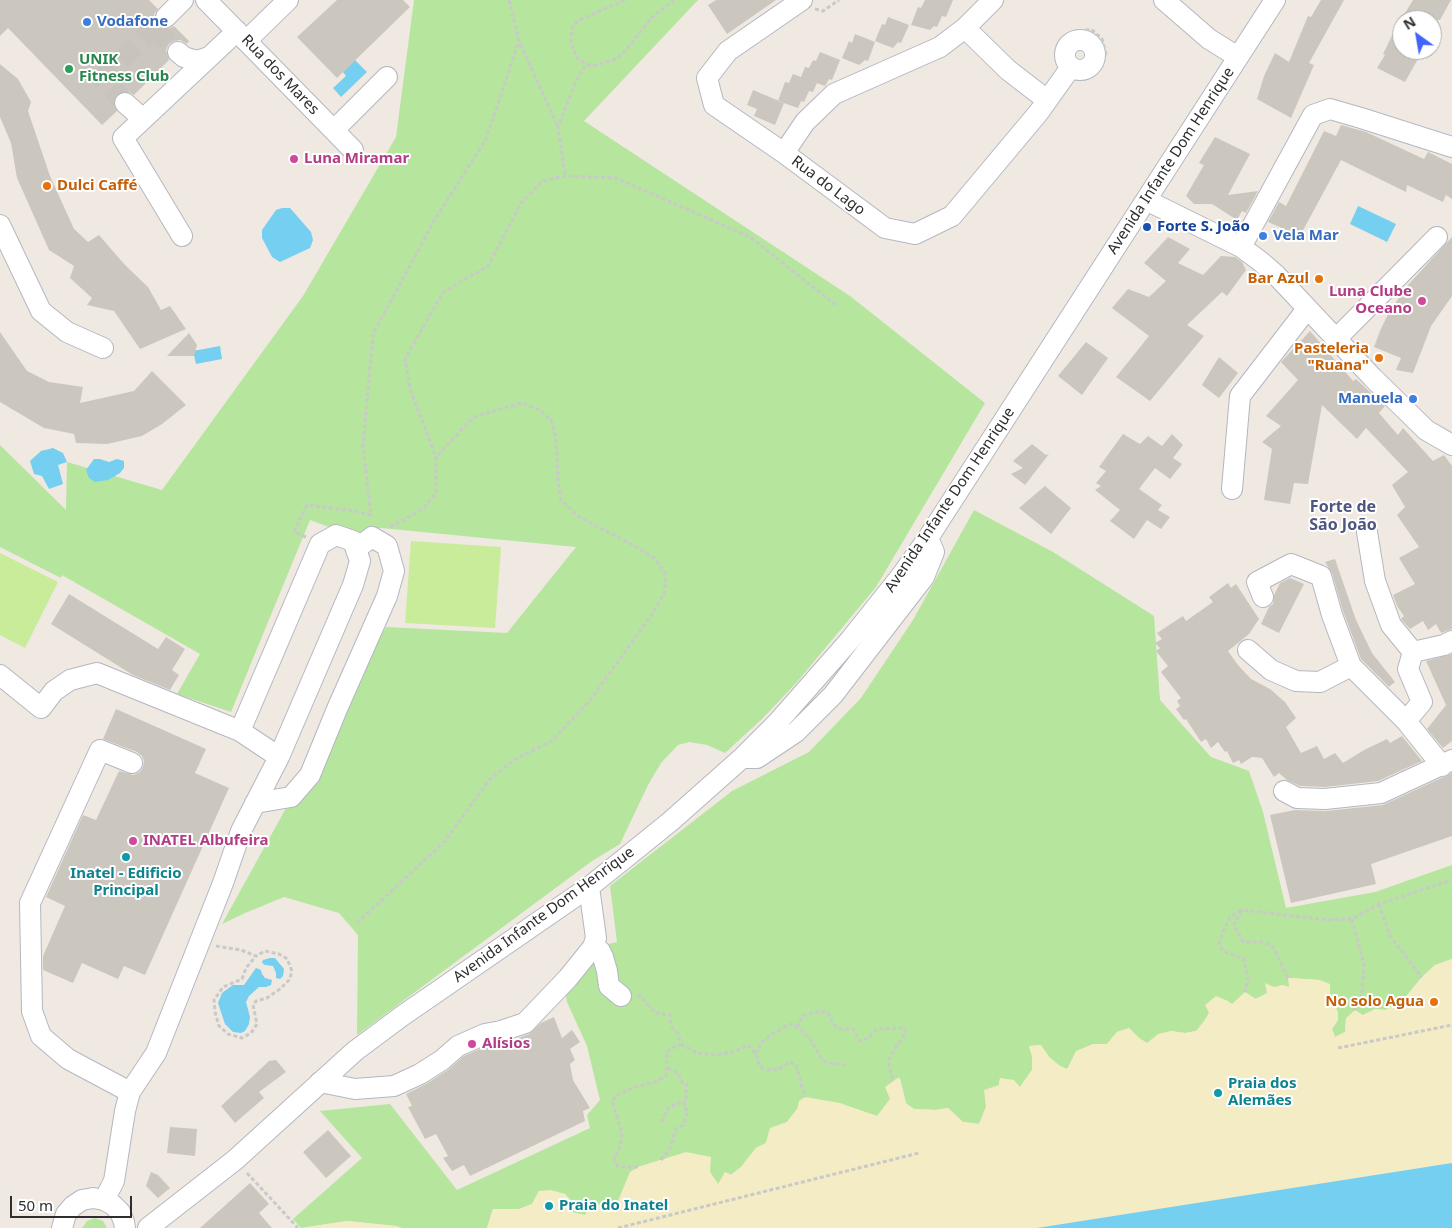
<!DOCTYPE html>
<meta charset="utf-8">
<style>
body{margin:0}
#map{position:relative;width:1452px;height:1228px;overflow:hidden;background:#efe9e1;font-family:"Noto Sans",sans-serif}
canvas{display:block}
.north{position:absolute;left:1392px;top:10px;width:50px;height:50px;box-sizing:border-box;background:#fff;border:1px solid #ababab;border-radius:50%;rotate:328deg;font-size:14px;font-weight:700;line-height:20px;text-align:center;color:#2e2e2e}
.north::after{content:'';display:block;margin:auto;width:18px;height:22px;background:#4264fb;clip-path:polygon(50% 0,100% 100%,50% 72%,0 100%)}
.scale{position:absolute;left:10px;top:1196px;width:122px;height:22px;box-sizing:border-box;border:2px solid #2e2e2e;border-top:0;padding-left:6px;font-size:15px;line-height:18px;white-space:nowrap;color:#2e2e2e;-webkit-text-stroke:4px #fff;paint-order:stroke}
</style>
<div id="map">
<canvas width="1452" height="1228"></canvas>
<div class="north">N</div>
<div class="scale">50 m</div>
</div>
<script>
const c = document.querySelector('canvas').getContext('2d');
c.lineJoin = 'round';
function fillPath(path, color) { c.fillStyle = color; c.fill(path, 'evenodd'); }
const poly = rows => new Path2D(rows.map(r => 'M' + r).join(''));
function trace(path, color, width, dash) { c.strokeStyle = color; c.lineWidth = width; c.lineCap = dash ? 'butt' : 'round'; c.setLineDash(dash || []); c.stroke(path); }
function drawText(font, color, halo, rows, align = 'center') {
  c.font = font + ' "Noto Sans",sans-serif'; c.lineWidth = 4; c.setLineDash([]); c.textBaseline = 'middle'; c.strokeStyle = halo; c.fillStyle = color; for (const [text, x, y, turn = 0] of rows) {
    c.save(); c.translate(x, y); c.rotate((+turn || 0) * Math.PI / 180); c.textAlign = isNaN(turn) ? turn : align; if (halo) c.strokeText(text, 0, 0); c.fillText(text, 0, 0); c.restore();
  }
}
fillPath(poly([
 [414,0,698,0,584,121,850,296,985,403,876,587,797,682,763,718,725,753,707,745,689,742,678,745,661,763,648,785,620,844,592,861,357,1035,358,935,339,913,284,897,245,913,222,924,386,627,507,633,576,547,381,528,348,534,310,520,231,712,177,694,200,654,62,575,61,578,0,547,0,445,66,510,67,462,162,490,303,296,396,137],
 [974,510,1053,552,1154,616,1160,700,1211,757,1249,771,1263,812,1286,908,1375,892,1452,865,1452,959,1435,965,1422,977,1403,1000,1385,1010,1375,1009,1363,1015,1346,1018,1345,1032,1335,1037,1332,1029,1338,1020,1338,1012,1320,980,1289,978,1290,988,1283,985,1274,988,1266,984,1268,993,1255,999,1232,1004,1209,1013,1205,1021,1196,1031,1185,1033,1171,1031,1147,1043,1139,1038,1129,1028,1117,1032,1107,1044,1093,1044,1067,1069,1060,1066,1049,1057,1041,1045,1029,1046,1032,1056,1032,1070,1020,1087,1000,1078,999,1085,986,1107,979,1124,963,1122,948,1108,936,1110,914,1109,906,1104,900,1078,891,1099,877,1116,868,1113,797,1109,787,1122,770,1129,766,1143,756,1148,741,1167,718,1184,710,1172,661,1160,638,1167,615,1208,604,1204,585,1215,571,1212,573,1203,565,1194,539,1191,532,1204,519,1209,493,1209,487,1228,402,1228,396,1226,347,1221,301,1228,293,1219,362,1158,320,1111,390,1104,457,1190,590,1128,587,1115,600,1100,587,1046,567,1002,566,996,609,944,617,942,610,886,732,791,809,752,861,698,913,620],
 [95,1218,103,1221,107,1228,82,1228,87,1221]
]), '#b6e59e');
fillPath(poly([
 [1452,959,1452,1163,1037,1228,487,1228,493,1209,519,1209,532,1204,539,1191,551,1190,565,1194,573,1203,571,1212,585,1215,590,1205,604,1204,615,1208,630,1172,638,1167,686,1152,711,1157,710,1172,718,1184,725,1172,732,1175,741,1167,756,1148,766,1143,770,1128,787,1122,797,1109,799,1101,805,1097,840,1103,877,1116,890,1099,885,1087,899,1077,906,1103,914,1109,936,1110,948,1108,963,1122,979,1124,986,1107,984,1090,999,1085,1000,1078,1014,1080,1020,1087,1032,1070,1032,1056,1029,1046,1041,1045,1049,1057,1060,1066,1067,1069,1076,1051,1093,1044,1107,1044,1117,1032,1129,1028,1139,1038,1147,1043,1158,1034,1171,1031,1185,1033,1196,1031,1204,1021,1209,1013,1205,1005,1216,996,1228,1001,1232,1004,1245,992,1256,999,1267,993,1265,983,1274,987,1283,985,1289,987,1288,978,1320,980,1330,984,1330,996,1338,1012,1338,1020,1332,1029,1335,1037,1345,1032,1346,1018,1355,1010,1363,1015,1375,1009,1385,1010,1403,1000,1422,977,1435,965],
 [347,1221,396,1226,402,1228,301,1228]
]), '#f3ecc5');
fillPath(poly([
 [411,541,501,547,495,628,405,623],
 [0,553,58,582,25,648,0,635]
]), '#c9ec9a');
fillPath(poly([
 [355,60,367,72,341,97,333,88,346,76,343,72],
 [1358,206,1396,224,1387,242,1350,224],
 [282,208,290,208,311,232,313,240,310,248,280,262,272,257,262,238,262,230,276,210],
 [220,346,222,359,196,364,193,351],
 [53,448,63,453,67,462,58,465,63,484,49,489,42,476,34,474,30,461,41,451],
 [94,459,100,459,109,462,117,459,124,461,124,468,120,473,108,480,95,482,89,478,86,470],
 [270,958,275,958,284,969,283,976,280,979,276,978,276,973,273,966,265,965,262,963,263,960],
 [256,968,261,970,262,974,265,978,272,980,271,985,266,987,259,987,249,996,246,1002,250,1017,249,1024,245,1031,241,1033,233,1032,225,1024,218,1003,222,993,233,985,244,985],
 [1452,1163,1452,1228,1037,1228]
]), '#75cff0');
fillPath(poly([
 [0,0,149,0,158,9,154,14,155,21,157,25,163,29,170,28,174,26,189,41,187,44,180,40,174,41,169,44,166,50,169,60,134,95,127,91,121,92,116,95,113,101,114,106,117,111,102,125,8,28,0,36],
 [337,0,403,0,410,7,337,78,297,37],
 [716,0,776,0,727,34,708,5],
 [925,0,953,0,946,17,942,16,937,27,934,26,930,30,911,25,918,7,921,8],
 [1321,0,1344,0,1309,63,1314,65,1291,118,1257,99,1264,76,1275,53,1289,62,1308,16,1311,17],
 [1413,0,1451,0,1440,20,1402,20,1402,50,1423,50,1405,82,1377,68,1385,55,1383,54,1402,15,1402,18],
 [888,17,909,25,901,43,898,42,893,48,875,41,882,24,885,25],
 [855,34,875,42,868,61,865,60,859,65,842,58,849,41,852,43],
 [820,52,840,60,832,80,829,79,825,86,817,83,813,92,809,91,804,102,801,101,798,108,778,101,785,82,789,83,793,74,801,77,805,67,809,68,813,60,816,61],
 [0,64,18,79,31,102,28,111,50,176,74,229,88,242,99,235,125,265,148,287,161,310,170,306,186,329,140,349,114,311,87,305,92,298,70,278,74,266,49,250,17,178,11,143,0,117],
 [753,90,784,103,775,125,754,116,757,109,747,105],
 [1341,125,1366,132,1424,159,1428,152,1452,164,1452,199,1446,195,1443,202,1407,185,1406,192,1341,160,1300,236,1268,222,1279,202,1286,206,1324,131,1336,136],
 [1215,137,1250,154,1228,195,1258,191,1246,213,1242,211,1237,220,1212,204,1194,204,1186,196,1204,165,1199,163],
 [1168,237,1190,249,1178,263,1203,275,1221,256,1235,257,1242,262,1246,270,1227,296,1222,292,1187,325,1204,336,1150,401,1116,377,1149,336,1112,308,1128,289,1149,297,1166,281,1144,263],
 [1452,237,1452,296,1431,326,1413,373,1396,370,1401,358,1374,347,1380,331,1389,312,1408,285],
 [1310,331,1353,381,1356,379,1385,406,1379,413,1398,435,1403,428,1433,461,1444,455,1452,466,1452,629,1441,633,1436,624,1428,630,1423,621,1410,629,1401,619,1404,616,1397,606,1393,595,1415,584,1399,558,1419,547,1397,515,1405,507,1392,485,1408,472,1366,428,1357,439,1322,405,1308,484,1294,483,1290,504,1264,500,1272,449,1262,442,1281,426,1266,416,1298,380,1281,362],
 [0,332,27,371,49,382,83,387,80,403,134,391,152,371,186,405,162,424,142,436,107,444,76,443,74,434,44,428,0,402],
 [189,333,197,345,194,356,167,356],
 [1086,342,1108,358,1082,395,1058,376],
 [1219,357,1238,373,1219,398,1202,385],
 [1123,434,1140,444,1148,436,1162,446,1172,434,1183,445,1173,458,1182,464,1170,479,1155,468,1139,489,1162,505,1158,510,1170,517,1161,529,1147,520,1134,539,1110,521,1120,510,1095,490,1101,486,1096,483,1106,471,1099,467],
 [1032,444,1046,455,1049,454,1025,485,1011,474,1023,468,1013,461],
 [1045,486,1071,508,1051,534,1019,508],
 [1335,559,1356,620,1372,653,1395,682,1389,687,1361,659,1343,611,1332,573,1325,562],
 [1290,578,1304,584,1279,633,1261,624,1269,607,1273,604,1274,595,1280,583],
 [1228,583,1231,588,1236,584,1259,619,1249,634,1228,651,1238,665,1251,679,1270,689,1285,702,1296,718,1286,727,1301,753,1317,746,1324,759,1335,753,1343,763,1364,750,1387,739,1390,743,1402,736,1422,761,1378,781,1325,787,1300,786,1287,780,1279,773,1274,777,1262,758,1252,757,1241,764,1239,760,1233,763,1227,751,1225,752,1218,742,1211,748,1206,739,1201,742,1186,719,1184,720,1176,709,1180,706,1177,701,1181,698,1161,672,1168,666,1156,651,1160,648,1155,643,1162,639,1157,633,1183,616,1186,621,1213,602,1209,597],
 [69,594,158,649,166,637,185,649,172,670,179,675,170,690,133,675,51,624],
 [1452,654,1452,741,1443,748,1427,729,1446,705,1426,661],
 [116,709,206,749,195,773,229,788,145,975,124,966,118,979,82,963,73,983,43,970,43,956,65,906,46,897,83,815,96,820,119,771,134,775,140,772,143,767,144,761,142,756,137,752,103,739],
 [1452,773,1452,836,1371,864,1376,884,1291,903,1270,815,1295,810,1326,811,1383,805],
 [554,1017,562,1038,572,1030,580,1042,570,1049,575,1060,570,1064,573,1080,590,1108,583,1111,585,1121,470,1176,464,1165,452,1171,443,1158,448,1156,436,1134,425,1139,408,1107,412,1106,406,1094,426,1084,448,1070,464,1056,489,1045,494,1047,529,1034,541,1023],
 [276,1060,286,1072,259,1092,264,1098,235,1123,221,1106,269,1061],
 [170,1127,197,1129,195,1156,167,1153],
 [328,1130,351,1156,326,1178,303,1152],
 [151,1172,158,1175,170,1188,158,1198,146,1186],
 [250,1183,269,1204,259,1213,272,1228,200,1228]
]), '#cbc7bf');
trace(poly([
 [154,28,178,52],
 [125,103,102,78,166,17]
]), '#c8c4bd', 20, [20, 10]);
const minor = poly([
 [206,0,353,150],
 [802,0,728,51,707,78,714,105,784,153,885,228,915,234,952,216,1039,112,1071,67],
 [1164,0,1209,39,1238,57],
 [166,17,183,0],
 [965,28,1008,70,1047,100],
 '1065 55a15 15 0 1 1 30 0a15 15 0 1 1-30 0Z',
 [246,41,288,0],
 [178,52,184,57,197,61,209,57],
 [125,103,143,119],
 [334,130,387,77],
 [784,153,805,122,834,94,940,47,965,28,993,0],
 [1146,200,1241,247,1260,261,1276,275,1373,378,1426,430,1452,445],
 [0,225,41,311,67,332,103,348],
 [182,236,123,138,237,31],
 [1241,247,1313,115,1330,109,1361,118,1452,147],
 [1336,339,1437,237],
 [1232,489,1240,396,1307,309],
 [1367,532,1375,581,1391,625,1413,652,1444,645,1452,641],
 [1263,597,1257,582,1291,564,1321,576,1332,615,1351,666,1406,721,1442,766],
 [1248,650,1271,670,1296,681,1320,682,1351,666],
 [0,675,41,708,54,691,70,680,97,673,240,731,279,757],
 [1406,721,1422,702,1408,669,1413,652],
 [746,758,757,758,796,732,833,695,924,577,934,552,928,538],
 [1284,791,1297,798,1325,799,1381,793,1452,760],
 [255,803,291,797,310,775,337,709,387,596,394,571,387,546,372,537,356,549],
 [593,947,600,951,603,957,607,971,609,986,621,996],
 [320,1082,355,1089,394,1086,420,1074,442,1060,458,1046,485,1034,501,1031,525,1023,568,978,593,947,596,938,589,887],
 [130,1092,68,1059,41,1036,32,1011,30,903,100,750,132,763],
 [104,1200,114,1181,125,1111,130,1092,156,1053,223,883,241,831,279,757,353,585,360,561,353,541,336,535,320,544,240,731],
 [62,1228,66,1214,73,1206,82,1200,93,1198,104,1200,113,1205,120,1212,124,1222,125,1228],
 [148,1228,235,1160,355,1051,402,1016,589,887,629,855,671,821,742,758,777,723,850,640,901,576,928,538,1275,0]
]);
trace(minor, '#b4b7c1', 22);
trace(poly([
 [509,0,519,41,558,127],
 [625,0,583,18,573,25,571,40,576,57,586,64,593,66,616,59,626,50,652,17,674,0],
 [815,9,823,11,839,0],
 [1063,54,1063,40,1073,33,1091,29,1102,39,1106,54,1096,66,1087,70],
 [565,174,558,127,576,81,586,64],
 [390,527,423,509,436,493,436,457,410,389,405,359,443,292,488,266,521,203,542,181,565,176,616,178,750,237,837,306],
 [306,537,294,532,307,505,354,511,371,515,363,447,373,334,434,221,486,139,519,41],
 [1379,904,1390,936,1422,977],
 [1241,910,1229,918,1219,943,1223,951,1244,959,1248,980,1245,992],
 [1352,919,1364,965,1362,994,1355,1010],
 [357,923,445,841,490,779,514,760,553,740,591,699,652,614,665,592,665,573,654,558,633,545,579,517,561,500,558,481,556,437,551,420,540,410,521,403,474,417,436,457],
 [216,946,241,950,256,956,265,951,279,954,286,958,290,965,292,972,289,980,280,989,267,998,256,1001,253,1005,257,1024,251,1033,242,1038,228,1034,219,1026,215,1012,214,1000,223,987,242,979,246,968,256,956],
 [1288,978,1273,947,1263,942,1243,942,1234,924,1242,910,1329,920,1352,919,1379,904,1452,880],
 [797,1027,803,1015,822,1011,828,1013,833,1024,840,1029,853,1029,860,1041,869,1038,874,1031,879,1029,904,1028,906,1033,893,1052,888,1062,893,1081],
 [681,1044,697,1053,715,1055,734,1052,748,1045,756,1054,760,1067,768,1070,779,1069,790,1062,796,1065,805,1097],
 [1338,1048,1452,1025],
 [756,1054,761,1043,773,1033,791,1024,801,1030,810,1039,823,1061,828,1063,845,1065],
 [661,1122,669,1107,685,1101],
 [661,1160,670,1148,676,1129,683,1125,688,1111,684,1107,687,1094,685,1089,687,1084,682,1082,678,1073,671,1070,667,1066],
 [638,1167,618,1167,614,1158,619,1150,622,1133,612,1101,617,1095,635,1087,655,1082,666,1076,667,1051,681,1044,678,1034,671,1026,670,1015,655,1013,638,994],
 [247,1173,298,1228],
 [618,1228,919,1153]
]), '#c9c9c9', 3, [4, 2.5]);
trace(minor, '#fff', 20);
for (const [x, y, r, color] of [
 [87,22,5,"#3f7fe0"],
 [69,69,5,"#2e9e5b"],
 [294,159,5,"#d1479c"],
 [47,186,5,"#e8710a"],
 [1147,227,5,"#1a4fb4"],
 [1263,236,5,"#3f7fe0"],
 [1319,279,5,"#e8710a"],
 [1422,301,5,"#d1479c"],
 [1379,358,5,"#e8710a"],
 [1413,399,5,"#3f7fe0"],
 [133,841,5,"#d1479c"],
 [126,857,5,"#0f9aa8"],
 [1434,1002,5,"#e8710a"],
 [472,1044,5,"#d1479c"],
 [1218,1093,5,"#0f9aa8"],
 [549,1206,5,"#0f9aa8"]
]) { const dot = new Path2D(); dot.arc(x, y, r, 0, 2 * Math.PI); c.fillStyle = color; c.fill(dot); trace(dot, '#fff', 2); }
drawText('bold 15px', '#366cbe', '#fff', [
 ["Vodafone",97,22],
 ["Vela Mar",1273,236],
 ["Manuela",1403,399,"right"]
], 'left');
drawText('bold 15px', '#27864d', '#fff', [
 ["UNIK",79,60],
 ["Fitness Club",79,77]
], 'left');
drawText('15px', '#2e2e2e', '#fff', [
 ["Rua dos Mares",280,75,46],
 ["Avenida Infante Dom Henrique",1171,161,-57],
 ["Rua do Lago",828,186,37],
 ["Avenida Infante Dom Henrique",950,500,-56],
 ["Avenida Infante Dom Henrique",544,915,-36]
]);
drawText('bold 15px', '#b23c85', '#fff', [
 ["Luna Miramar",304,159],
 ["Luna Clube",1412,292,"right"],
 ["Oceano",1412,309,"right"],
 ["INATEL Albufeira",143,841],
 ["Alísios",482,1044]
], 'left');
drawText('bold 15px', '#c56008', '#fff', [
 ["Dulci Caffé",57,186,"left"],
 ["Bar Azul",1309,279],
 ["Pasteleria",1369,349],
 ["\"Ruana\"",1369,366],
 ["No solo Agua",1424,1002]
], 'right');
drawText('bold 15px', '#164399', '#fff', [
 ["Forte S. João",1157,227]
], 'left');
drawText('bold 15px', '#0d838f', '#fff', [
 ["Inatel - Edificio",126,874,"center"],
 ["Principal",126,891,"center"],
 ["Praia dos",1228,1084],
 ["Alemães",1228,1101],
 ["Praia do Inatel",559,1206]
], 'left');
drawText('bold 16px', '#4d5680', '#fff', [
 ["Forte de",1343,507],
 ["São João",1343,525]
]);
</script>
